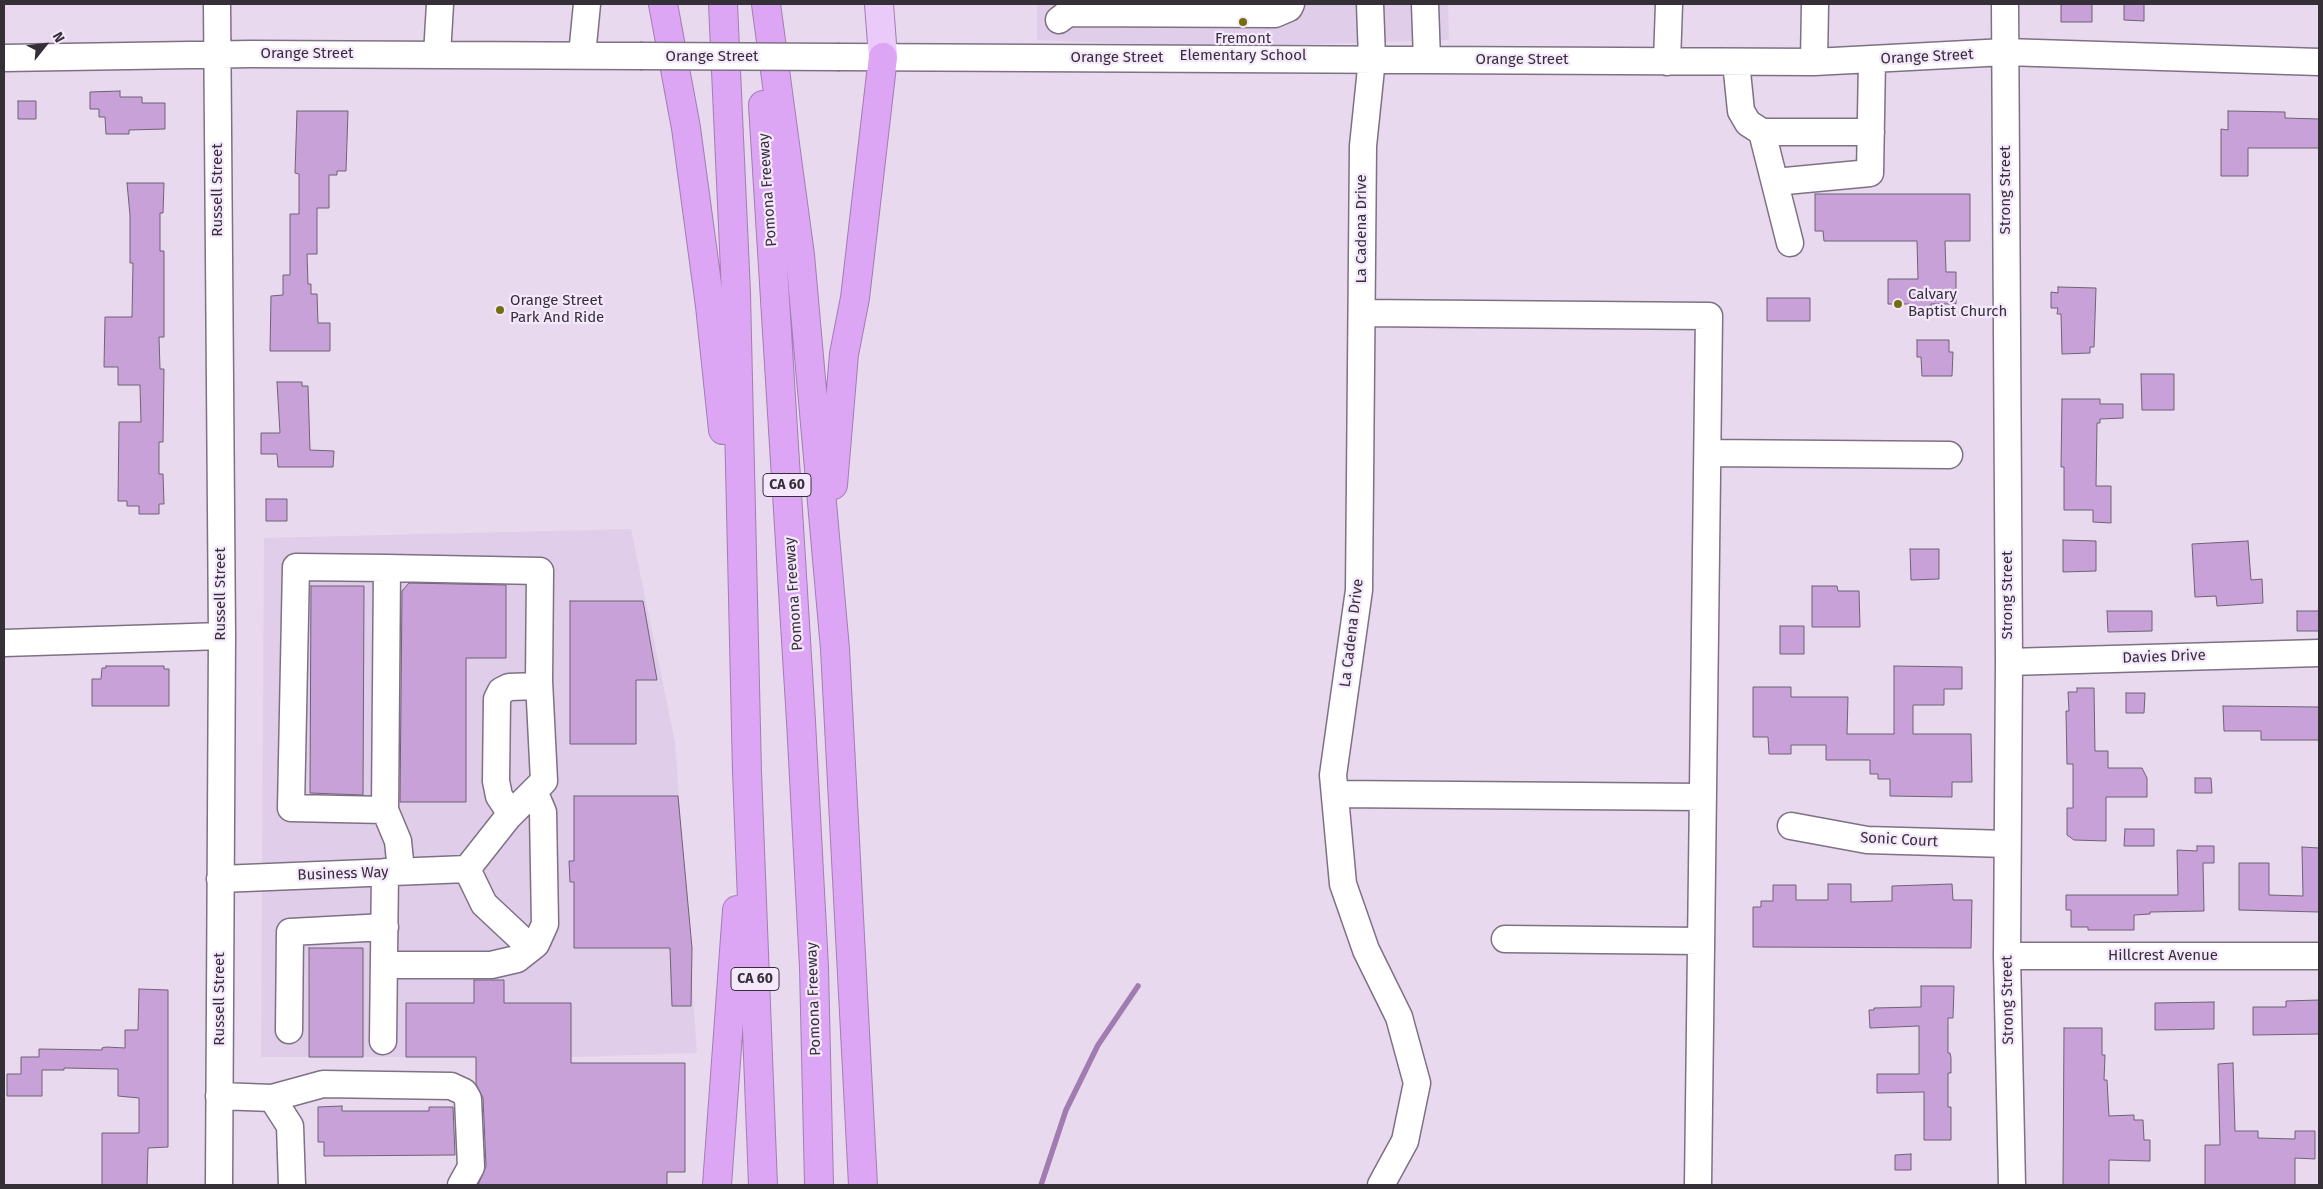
<!DOCTYPE html>
<style>
body{margin:0}
#map{position:relative;width:2323px;height:1189px;overflow:hidden;background:#e8d9ef;font-family:"Fira Sans",sans-serif}
canvas{display:block}
.frame{position:absolute;inset:0;border:5px solid #353038;pointer-events:none}
.north{position:absolute;left:20px;top:20px;width:50px;height:50px;-webkit-text-stroke:4px #f5e7fc;paint-order:stroke;rotate:61deg;font-size:14px;font-weight:700;line-height:20px;text-align:center;color:#353038}
.north::after{content:'';display:block;margin:auto;width:18px;height:22px;background:#353038;clip-path:polygon(50% 0,100% 100%,50% 72%,0 100%)}
</style>
<div id="map">
<canvas width="2323" height="1189"></canvas>
<div class="frame"></div>
<div class="north">N</div>
</div>
<script>
const c = document.querySelector('canvas').getContext('2d');
c.lineJoin = 'round';
function fillPath(path, color) { c.fillStyle = color; c.fill(path, 'evenodd'); }
const poly = rows => new Path2D(rows.map(r => 'M' + r).join(''));
function trace(path, color, width, dash) { c.strokeStyle = color; c.lineWidth = width; c.lineCap = dash ? 'butt' : 'round'; c.setLineDash(dash || []); c.stroke(path); }
function drawText(font, color, halo, rows, align = 'center') {
  c.font = font + ' "Fira Sans",sans-serif'; c.lineWidth = 4.5; c.setLineDash([]); c.textBaseline = 'middle'; c.strokeStyle = halo; c.fillStyle = color; for (const [text, x, y, turn = 0] of rows) {
    c.save(); c.translate(x, y); c.rotate((+turn || 0) * Math.PI / 180); c.textAlign = isNaN(turn) ? turn : align; if (halo) c.strokeText(text, 0, 0); c.fillText(text, 0, 0); c.restore();
  }
}
fillPath(poly([
 [1037,4,1448,4,1449,40,1212,47,1037,40],
 [631,529,675,742,697,1053,571,1057,261,1057,264,538]
]), '#e0cde9');
trace(poly([
 [1041,1185,1066,1110,1098,1045,1138,986]
]), '#a17cb1', 5.5);
const building = poly([
 [2061,4,2092,4,2092,22,2061,22,2061,4],
 [2124,4,2144,4,2144,21,2124,20,2124,4],
 [120,91,120,97,142,97,142,103,165,103,165,129,129,130,129,134,106,134,105,117,99,117,99,109,90,109,90,92,120,91],
 [18,101,36,101,36,119,18,119,18,101],
 [297,111,348,111,346,171,337,171,337,175,329,175,329,208,317,208,317,254,307,254,308,284,311,284,311,294,317,294,318,323,330,323,330,351,270,351,271,296,283,295,283,275,290,275,290,214,299,214,299,174,295,173,297,111],
 [2228,111,2285,112,2285,118,2319,119,2319,148,2248,148,2248,176,2221,176,2221,129,2228,130,2228,111],
 [127,183,164,183,163,213,160,213,160,251,164,251,164,337,159,337,160,369,164,369,163,442,159,442,159,474,163,474,164,504,159,504,159,514,139,514,139,506,127,506,127,501,118,501,119,422,141,422,140,385,118,385,118,367,104,367,105,317,132,317,133,263,130,263,130,215,127,183],
 [1815,194,1970,194,1970,241,1945,241,1946,272,1956,272,1956,304,1931,304,1931,308,1909,308,1909,304,1888,304,1888,279,1918,279,1917,241,1824,241,1823,231,1815,231,1815,194],
 [2058,287,2096,288,2094,347,2090,347,2090,353,2062,354,2061,314,2057,314,2058,308,2051,308,2051,292,2058,293,2058,287],
 [1767,298,1810,298,1810,321,1767,321,1767,298],
 [1917,340,1949,340,1949,352,1953,352,1952,376,1922,376,1921,357,1917,357,1917,340],
 [2141,374,2174,374,2174,410,2142,410,2141,374],
 [277,382,302,382,302,386,308,386,310,450,334,451,333,467,278,467,277,454,261,454,261,433,280,433,277,382],
 [2062,399,2100,399,2100,404,2123,404,2123,418,2100,419,2100,423,2097,423,2096,486,2111,486,2111,523,2093,522,2093,510,2064,510,2064,467,2061,467,2062,399],
 [266,499,287,499,287,521,266,521,266,499],
 [2063,540,2096,541,2096,571,2063,572,2063,540],
 [2248,541,2251,580,2262,579,2263,603,2217,606,2216,596,2195,597,2192,544,2248,541],
 [1910,549,1939,549,1939,579,1911,580,1910,549],
 [409,583,506,585,506,658,466,658,466,802,400,802,402,591,409,583],
 [311,586,364,586,363,795,310,793,311,586],
 [1812,586,1837,586,1838,591,1859,591,1860,627,1812,627,1812,586],
 [570,601,643,601,657,680,636,680,636,744,570,744,570,601],
 [2107,611,2152,611,2152,631,2108,632,2107,611],
 [2297,611,2319,611,2319,631,2297,631,2297,611],
 [1780,626,1804,626,1804,654,1780,654,1780,626],
 [106,666,164,666,164,669,169,669,169,706,92,706,92,679,101,679,102,668,106,668,106,666],
 [1894,666,1962,667,1962,689,1944,689,1944,705,1913,705,1913,734,1971,734,1972,782,1952,782,1952,797,1890,796,1890,779,1878,779,1878,774,1870,774,1870,760,1826,760,1826,745,1791,745,1791,754,1769,754,1768,737,1753,737,1753,687,1791,687,1791,697,1848,697,1847,734,1894,734,1894,666],
 [2077,688,2094,688,2095,751,2108,751,2108,768,2142,768,2147,778,2147,797,2106,797,2106,841,2074,840,2067,835,2067,808,2073,808,2073,764,2067,764,2066,711,2069,711,2068,692,2077,692,2077,688],
 [2126,693,2145,693,2144,713,2126,713,2126,693],
 [2223,706,2319,707,2319,740,2261,740,2261,731,2224,731,2223,706],
 [2195,778,2211,778,2212,793,2195,793,2195,778],
 [574,796,678,796,692,948,691,1006,672,1006,670,948,574,948,574,882,570,882,569,861,574,861,574,796],
 [2125,829,2154,829,2154,846,2124,846,2125,829],
 [2197,846,2214,846,2214,863,2203,863,2204,911,2150,912,2150,914,2134,915,2134,930,2088,930,2088,927,2071,927,2071,910,2066,910,2066,895,2178,895,2177,850,2197,851,2197,846],
 [2302,847,2319,848,2319,912,2239,910,2239,863,2269,863,2269,895,2303,896,2302,847],
 [1828,884,1851,884,1851,902,1892,901,1892,886,1952,884,1953,900,1972,900,1971,948,1753,947,1753,907,1761,907,1761,901,1773,901,1773,885,1796,885,1796,900,1828,900,1828,884],
 [309,948,363,948,363,1057,309,1057,309,948],
 [474,980,504,980,504,1003,571,1003,571,1063,685,1063,685,1172,667,1172,667,1185,478,1185,486,1166,483,1098,476,1084,476,1057,406,1057,406,1003,474,1003,474,980],
 [1921,986,1954,986,1953,1018,1948,1018,1948,1053,1950,1053,1951,1058,1951,1073,1948,1073,1948,1107,1951,1107,1951,1140,1924,1140,1924,1092,1877,1093,1877,1074,1919,1074,1919,1026,1870,1028,1869,1010,1874,1010,1874,1008,1921,1007,1921,986],
 [139,989,168,990,168,1147,148,1148,147,1185,102,1185,102,1133,139,1133,139,1098,118,1096,118,1069,64,1068,64,1070,42,1070,42,1096,7,1096,7,1074,21,1074,21,1057,39,1057,39,1049,102,1050,102,1048,106,1047,125,1048,125,1030,138,1030,139,989],
 [2319,1000,2319,1034,2253,1035,2253,1007,2286,1007,2286,1001,2319,1000],
 [2214,1002,2214,1029,2155,1030,2155,1003,2214,1002],
 [2064,1028,2102,1028,2102,1055,2105,1055,2104,1080,2107,1080,2109,1116,2134,1115,2134,1120,2143,1120,2144,1140,2150,1140,2150,1161,2109,1160,2109,1185,2063,1185,2064,1028],
 [2233,1063,2235,1131,2258,1131,2258,1138,2295,1139,2295,1131,2315,1131,2315,1159,2295,1158,2295,1185,2205,1185,2205,1145,2220,1145,2218,1064,2233,1063],
 [342,1106,342,1111,429,1111,429,1107,453,1107,455,1155,324,1156,324,1142,318,1142,318,1107,342,1106],
 [1911,1154,1911,1170,1895,1170,1895,1155,1911,1154]
]);
fillPath(building, '#c7a1d8');
trace(building, '#6f6274', 1);
const minor = poly([
 [217,4,222,636,219,1185],
 [1370,4,1372,59,1363,146,1359,590,1333,775,1343,884,1366,950,1399,1017,1417,1083,1405,1141,1381,1185],
 [1425,4,1427,60],
 [2005,4,2009,662,2007,956,2012,1185],
 [1059,20,1068,13,1275,14,1289,8,1291,4],
 [437,55,440,4],
 [582,55,587,4],
 [840,57,1814,62,2005,52,2319,62],
 [4,58,251,54,640,56],
 [1667,62,1669,4],
 [1736,62,1741,111,1748,123,1762,132,1790,243],
 [1814,62,1815,4],
 [1762,132,1871,132],
 [1775,182,1870,173,1872,60],
 [1362,313,1709,316,1698,1185],
 [1708,453,1949,455],
 [387,568,385,810,291,808,296,567,387,568,540,571,539,681,544,781,508,817,467,869],
 [4,643,222,636],
 [2009,662,2319,653],
 [1335,794,1703,797],
 [385,810,398,841,401,871],
 [511,814,499,796,496,781,497,699,501,691,509,687,539,686],
 [1791,826,1867,840,2007,844],
 [467,869,484,904,531,948],
 [220,879,467,869],
 [1505,939,1701,941],
 [2007,956,2319,956],
 [384,965,491,965,517,959,536,944,545,924,543,812,534,791],
 [289,1030,290,932,385,927],
 [383,1041,385,872],
 [219,1096,272,1098,290,1126,292,1185],
 [272,1098,323,1084,451,1086,464,1092,468,1099,471,1167,461,1185]
]);
const major = poly([
 [879,4,883,57]
]);
const highway = poly([
 [663,4,686,128,710,306,723,430],
 [723,4,736,293,747,772,763,1185],
 [766,4,800,255,835,649,863,1185],
 [763,105,801,721,814,967,819,1185],
 [833,485,844,354,855,298,883,57],
 [717,1185,737,910]
]);
trace(minor, '#7e7184', 29);
trace(major, '#a27db2', 30);
trace(highway, '#a27db2', 30);
trace(minor, '#fff', 26);
trace(major, '#eacaf8', 28);
trace(highway, '#dca6f4', 28);
const minorBridge = poly([
 [640,56,840,57]
]);
trace(minorBridge, '#7e7184', 29, []);
trace(minorBridge, '#fff', 26);
for (const [x, y, r, color] of [
 [1243,22,5,"#746e0e"],
 [1898,304,5,"#746e0e"],
 [500,310,5,"#746e0e"]
]) { const dot = new Path2D(); dot.arc(x, y, r, 0, 2 * Math.PI); c.fillStyle = color; c.fill(dot); trace(dot, '#f5e7fc', 2); }
for (const [x, y, w] of [
 [787,485,48],
 [755,979,48]
]) { const box = new Path2D(); box.roundRect(x - w / 2, y - 11.5, w, 23, 4); c.fillStyle = '#f5e7fc'; c.fill(box); trace(box, '#353038', 1); }
drawText('bold 14px', '#353038', null, [
 ["CA 60",787,485],
 ["CA 60",755,979]
]);
drawText('15px', '#353038', '#f5e7fc', [
 ["Fremont",1243,39,"center"],
 ["Elementary School",1243,56,"center"],
 ["Calvary",1908,295],
 ["Baptist Church",1908,312],
 ["Orange Street",510,301],
 ["Park And Ride",510,318]
], 'left');
drawText('15px', '#353038', '#f5e7fc', [
 ["Orange Street",307,54],
 ["Orange Street",712,57],
 ["Orange Street",1927,57,-3],
 ["Orange Street",1117,58],
 ["Orange Street",1522,60],
 ["Russell Street",218,190,-90],
 ["Pomona Freeway",768,190,-94],
 ["Strong Street",2006,190,-90],
 ["La Cadena Drive",1362,229,-90],
 ["Russell Street",221,594,-90],
 ["Pomona Freeway",794,594,-94],
 ["Strong Street",2008,595,-90],
 ["La Cadena Drive",1352,633,-83],
 ["Davies Drive",2164,657,-2],
 ["Sonic Court",1899,840,3],
 ["Business Way",343,874,-2],
 ["Hillcrest Avenue",2163,956],
 ["Russell Street",220,999,-90],
 ["Pomona Freeway",814,999,-92],
 ["Strong Street",2008,1000,-91]
]);
</script>
